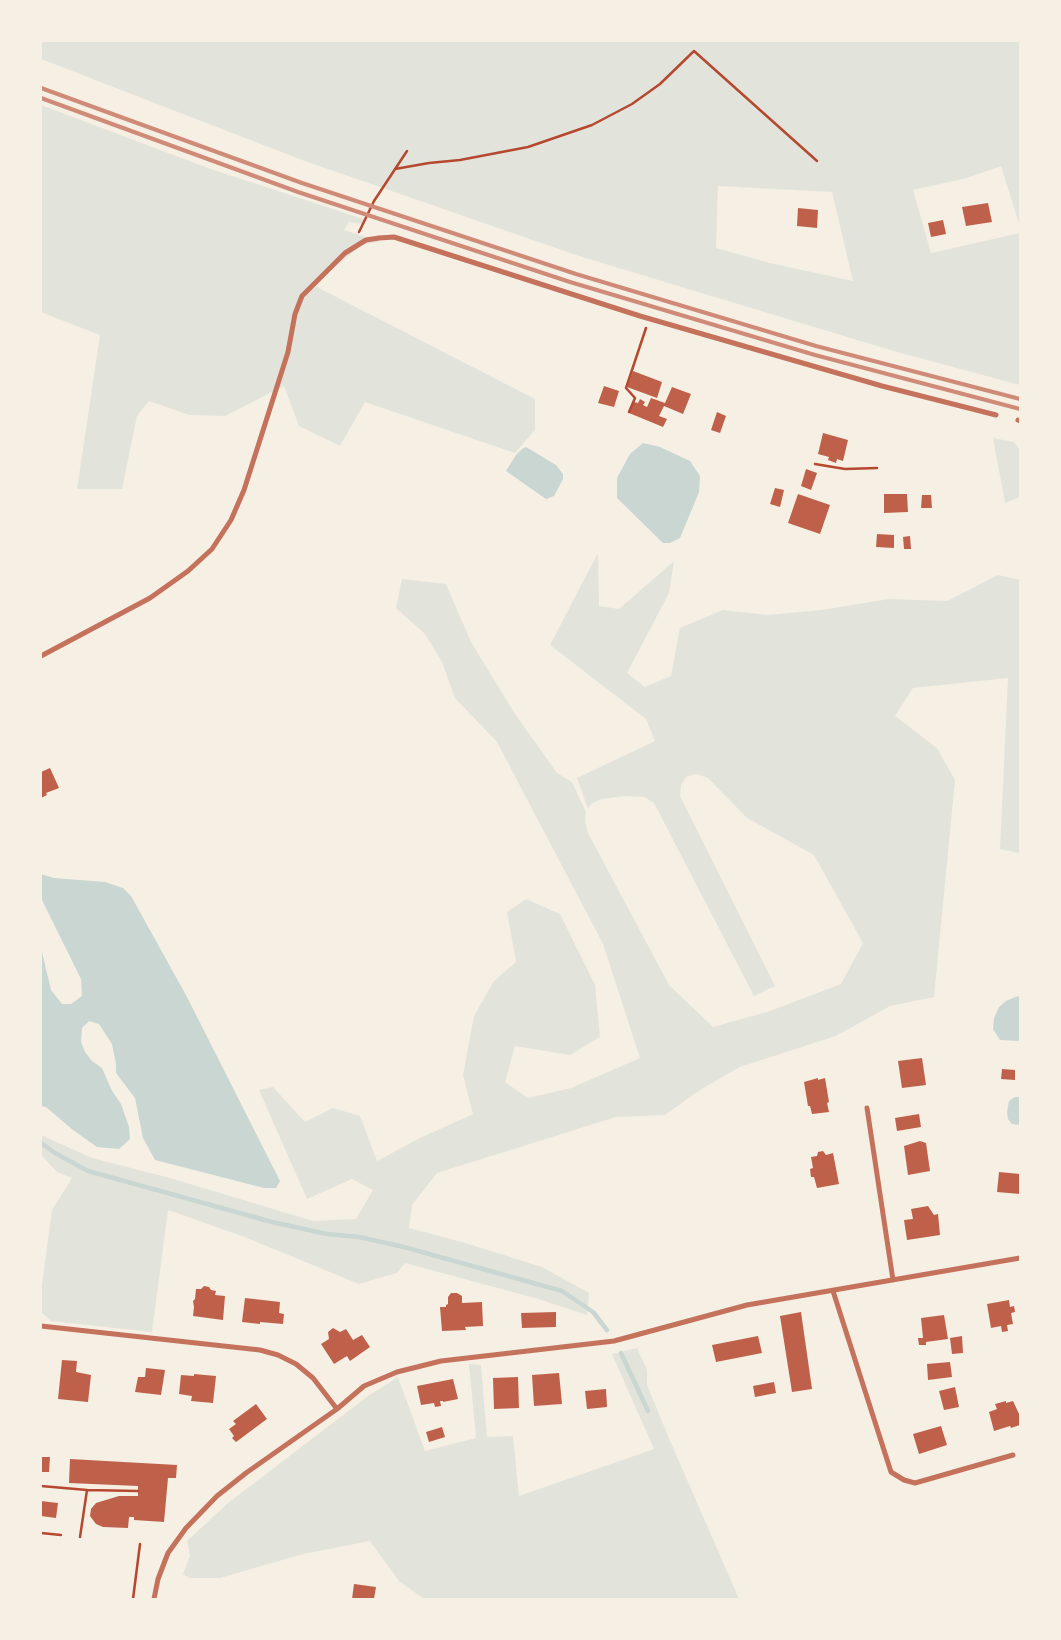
<!DOCTYPE html>
<style>
body{margin:0}
#map{position:relative;width:1061px;height:1640px;overflow:hidden;background:#f6efe4;font-family:Bitter,serif}
canvas{display:block}
.frame{position:absolute;inset:0;border:42px solid #f6efe4;pointer-events:none}
</style>
<div id="map">
<canvas width="1061" height="1640"></canvas>
<div class="frame"></div>
</div>
<script>
const c = document.querySelector('canvas').getContext('2d');
c.lineJoin = 'round';
function fillPath(path, color) { c.fillStyle = color; c.fill(path, 'evenodd'); }
const poly = rows => new Path2D(rows.map(r => 'M' + r).join(''));
function trace(path, color, width, dash) { c.strokeStyle = color; c.lineWidth = width; c.lineCap = dash ? 'butt' : 'round'; c.setLineDash(dash || []); c.stroke(path); }
fillPath(poly([
 [41,41,1020,41,1020,227,1001,166,967,178,913,190,931,253,1020,233,1020,385,897,352,579,256,302,160,41,59],
 [718,186,832,192,853,281,770,263,716,248],
 [41,105,208,168,363,219,361,224,349,222,344,230,381,242,363,244,313,285,535,399,535,430,515,453,365,402,340,446,299,426,284,386,225,416,189,415,149,401,137,416,122,489,77,489,100,335,41,312],
 [993,438,1014,442,1020,450,1020,497,1005,503],
 [598,553,599,606,619,609,674,561,669,593,627,673,645,687,671,676,680,628,723,610,767,615,822,610,889,599,947,601,998,575,1020,580,1020,853,1000,849,1008,678,913,688,895,716,937,748,955,780,934,997,890,1006,836,1036,740,1067,700,1090,665,1115,616,1117,437,1173,412,1205,409,1228,462,1242,542,1267,589,1293,587,1315,535,1298,405,1263,397,1273,359,1284,242,1236,168,1210,152,1332,51,1321,41,1312,41,1292,52,1210,72,1178,57,1172,41,1155,41,1135,92,1158,170,1178,313,1221,356,1219,373,1190,352,1179,307,1199,259,1090,273,1087,305,1122,333,1108,360,1116,377,1161,418,1139,473,1114,463,1075,474,1016,494,981,516,962,507,912,526,899,560,914,595,985,600,1037,570,1055,515,1046,505,1082,528,1098,571,1088,640,1058,603,944,497,742,455,698,442,662,425,634,396,608,402,579,446,584,471,642,515,714,557,773,572,782,586,812,585,822,588,833,669,985,713,1027,770,1011,841,984,863,943,814,855,747,818,708,778,696,774,686,777,681,785,680,796,775,986,754,996,654,803,644,797,625,796,602,799,592,803,588,809,577,778,655,741,646,719,550,645],
 [637,1348,647,1370,647,1385,671,1443,739,1599,424,1599,399,1581,370,1541,303,1554,220,1578,189,1578,183,1574,190,1556,187,1541,228,1503,368,1396,398,1377,425,1451,476,1438,469,1364,481,1365,487,1437,513,1436,519,1496,654,1449,612,1354]
]), '#e2e4dc');
fillPath(poly([
 [643,443,660,447,690,461,700,476,699,492,680,538,670,543,663,543,617,498,617,478,630,454],
 [526,447,556,465,563,474,563,479,554,496,546,499,506,471,516,455,522,449],
 [41,874,54,878,105,882,123,888,131,896,187,997,280,1181,276,1188,264,1188,155,1160,143,1138,135,1098,116,1073,116,1064,112,1044,99,1024,89,1021,82,1028,81,1042,85,1052,92,1061,102,1068,112,1091,121,1104,129,1127,130,1139,119,1149,97,1147,73,1130,46,1107,41,1106,41,948,51,990,62,1004,71,1004,82,996,81,979,41,898],
 [1018,996,1020,997,1020,1041,1000,1040,993,1029,994,1018,999,1007,1006,1001],
 [1015,1097,1020,1097,1020,1125,1012,1124,1008,1119,1007,1112,1009,1101]
]), '#c9d6d2');
trace(poly([
 [41,1143,55,1153,88,1171,272,1222,327,1234,359,1237,404,1247,562,1291,593,1312,607,1330],
 [621,1353,648,1411]
]), '#c9d6d2', 4.5);
fillPath(poly([
 [988,203,992,222,966,226,962,207],
 [798,208,818,210,817,228,797,226],
 [943,220,946,234,931,237,928,223],
 [633,371,662,382,657,398,627,387],
 [604,386,619,391,614,407,598,403],
 [672,387,691,394,683,414,664,406,659,416,667,419,663,427,629,413,634,402,638,403,640,399,645,402,643,405,647,407,651,398,665,403],
 [717,412,726,416,720,433,711,430],
 [823,433,848,440,843,461,837,459,836,463,828,460,829,457,818,454],
 [806,469,817,473,811,490,801,486],
 [775,488,784,490,780,507,770,504],
 [798,494,830,505,820,534,788,523],
 [884,494,907,494,908,512,884,513],
 [922,495,931,495,932,508,921,508],
 [877,534,894,535,894,548,876,547],
 [910,536,911,549,904,549,903,537],
 [50,768,59,788,46,793,47,795,41,798,41,772],
 [922,1058,926,1085,902,1088,898,1061],
 [1002,1069,1015,1070,1015,1080,1001,1079],
 [818,1078,818,1080,825,1078,829,1102,827,1103,829,1112,812,1114,810,1106,808,1106,804,1082],
 [919,1114,921,1127,897,1131,895,1118],
 [920,1141,926,1143,930,1171,908,1175,904,1146],
 [823,1151,826,1155,833,1153,839,1184,817,1188,814,1177,811,1177,810,1169,813,1168,811,1157,817,1156,818,1152],
 [999,1172,1020,1174,1020,1194,997,1192],
 [928,1206,934,1215,938,1214,940,1235,907,1240,904,1220,913,1219,911,1209],
 [204,1286,209,1287,211,1290,216,1291,215,1295,225,1296,223,1320,193,1316,194,1307,193,1301,195,1299,196,1289,201,1289],
 [451,1293,457,1293,462,1296,462,1303,482,1302,483,1326,465,1327,466,1330,442,1331,440,1307,446,1307,446,1305,448,1304,448,1297],
 [245,1298,280,1302,279,1313,284,1314,283,1324,260,1322,260,1324,242,1322],
 [1009,1300,1010,1307,1014,1306,1015,1312,1011,1313,1013,1324,1007,1325,1008,1331,1002,1332,1001,1326,991,1328,987,1304],
 [556,1312,556,1327,522,1328,521,1313],
 [801,1312,812,1389,792,1392,780,1316],
 [944,1315,948,1339,926,1342,926,1345,919,1345,918,1338,923,1338,921,1318],
 [333,1328,340,1332,346,1329,353,1340,362,1335,370,1347,350,1361,347,1356,334,1364,321,1344,329,1339,328,1332],
 [758,1336,762,1353,716,1362,712,1345],
 [962,1336,963,1353,952,1354,950,1338],
 [62,1360,77,1361,76,1372,91,1375,88,1402,58,1399],
 [950,1362,952,1377,928,1380,927,1364],
 [146,1368,165,1370,161,1395,135,1392,138,1377,145,1377],
 [559,1373,562,1404,534,1406,532,1375],
 [194,1374,216,1376,213,1403,191,1401,192,1396,179,1394,181,1375,194,1376],
 [518,1377,519,1408,494,1409,493,1378],
 [453,1379,458,1399,443,1402,443,1401,440,1401,441,1406,435,1407,434,1403,421,1405,417,1386],
 [774,1382,776,1393,755,1397,753,1386],
 [955,1387,959,1407,944,1410,939,1391],
 [606,1389,607,1407,587,1409,585,1391],
 [1006,1401,1006,1403,1013,1401,1020,1416,1020,1425,1011,1428,1010,1426,994,1431,989,1412,997,1409,995,1404],
 [256,1404,267,1419,236,1442,232,1438,234,1436,229,1429,236,1424,233,1421],
 [941,1426,947,1445,919,1454,913,1434],
 [442,1427,445,1437,429,1442,426,1432],
 [41,1457,50,1457,49,1472,41,1472],
 [70,1459,177,1465,176,1478,168,1478,164,1522,134,1520,134,1517,129,1517,128,1528,103,1527,96,1524,90,1516,91,1509,96,1503,119,1496,138,1496,138,1486,69,1483],
 [41,1501,58,1503,56,1518,41,1516],
 [354,1584,376,1587,374,1599,352,1599]
]), '#bf614a');
trace(poly([
 [395,169,429,163,460,160,528,147,592,125,632,104,660,84,694,51,817,161],
 [359,232,374,201,407,151],
 [629,412,635,398,626,388,646,328],
 [815,464,845,469,877,468],
 [41,1486,87,1490,80,1537],
 [87,1490,138,1491],
 [41,1533,61,1535],
 [133,1599,140,1544]
]), '#b5482f', 2.5);
trace(poly([
 [1018,420,1020,421],
 [41,656,150,598,188,571,212,549,231,520,244,490,288,352,295,314,302,296,345,253,366,240,379,238,394,237,640,316,882,386,996,415],
 [867,1108,893,1280],
 [833,1291,891,1472,904,1480,915,1483,1013,1455],
 [41,1326,260,1350,278,1355,296,1364,313,1378,337,1409],
 [154,1599,158,1579,168,1553,186,1528,217,1496,246,1473,337,1409,364,1386,397,1372,441,1361,614,1341,747,1305,1020,1258]
]), '#c5725c', 5);
trace(poly([
 [41,88,302,183,576,274,816,346,1020,399],
 [41,98,298,192,570,282,815,355,1020,409]
]), '#cf8b77', 4);
</script>
